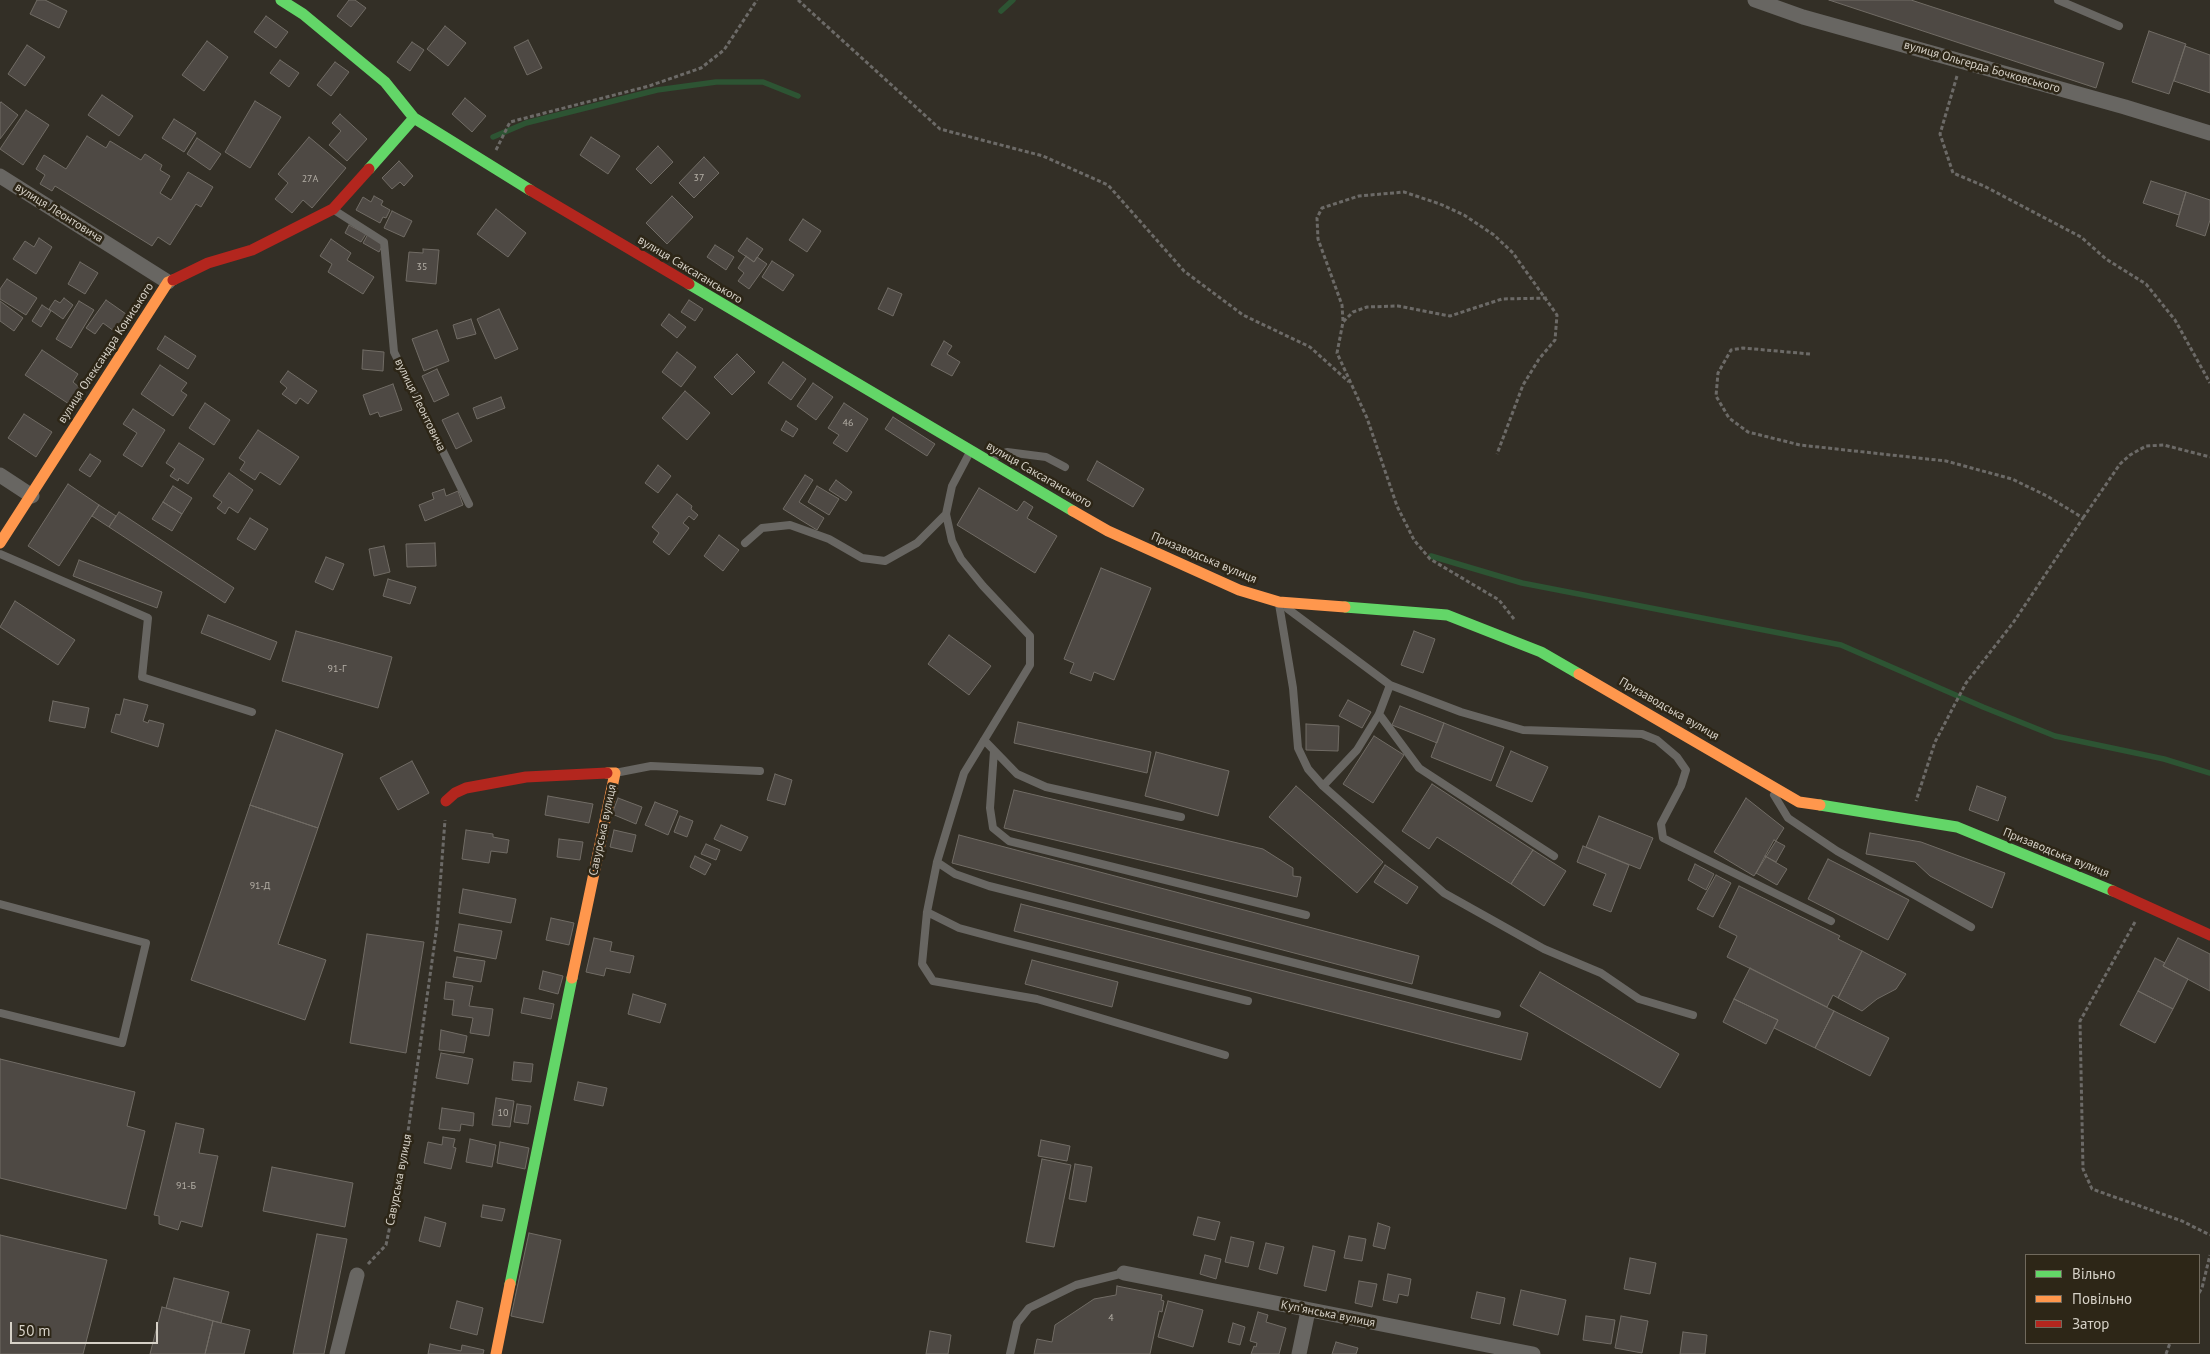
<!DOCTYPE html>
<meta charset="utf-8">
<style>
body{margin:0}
#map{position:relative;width:2210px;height:1354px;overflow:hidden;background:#332f26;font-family:"PT Sans",sans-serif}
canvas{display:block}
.legend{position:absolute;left:2025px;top:1254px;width:175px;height:90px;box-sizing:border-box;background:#2d2617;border:1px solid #716a5d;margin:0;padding:6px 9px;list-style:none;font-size:15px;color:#d6d1c7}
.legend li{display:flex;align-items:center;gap:10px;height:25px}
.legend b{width:25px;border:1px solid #716a5d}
.scale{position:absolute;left:10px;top:1322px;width:148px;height:22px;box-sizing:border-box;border:2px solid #d6d1c7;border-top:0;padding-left:6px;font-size:15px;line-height:18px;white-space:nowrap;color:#d6d1c7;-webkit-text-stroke:4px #2d2617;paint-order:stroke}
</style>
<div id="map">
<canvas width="2210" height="1354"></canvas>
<ul class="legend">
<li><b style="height:6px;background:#63d668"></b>Вільно</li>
<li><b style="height:6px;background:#ff974d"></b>Повільно</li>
<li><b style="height:6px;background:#b3261e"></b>Затор</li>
</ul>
<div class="scale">50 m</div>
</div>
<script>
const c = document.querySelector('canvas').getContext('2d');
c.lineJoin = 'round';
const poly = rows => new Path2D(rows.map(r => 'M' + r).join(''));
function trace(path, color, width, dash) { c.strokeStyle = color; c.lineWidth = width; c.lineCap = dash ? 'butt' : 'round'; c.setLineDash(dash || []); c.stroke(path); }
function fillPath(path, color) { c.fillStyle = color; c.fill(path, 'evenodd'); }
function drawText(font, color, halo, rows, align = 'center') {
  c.font = font + ' "PT Sans",sans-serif'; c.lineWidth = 5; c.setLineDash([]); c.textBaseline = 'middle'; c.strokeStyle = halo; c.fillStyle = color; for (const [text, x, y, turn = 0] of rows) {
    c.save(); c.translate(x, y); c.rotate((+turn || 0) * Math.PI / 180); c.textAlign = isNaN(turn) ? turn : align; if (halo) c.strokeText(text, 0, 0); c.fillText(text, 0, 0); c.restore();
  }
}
trace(poly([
 [1001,11,1013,0],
 [493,137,526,123,657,90,716,82,763,82,798,96],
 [1431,556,1522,583,1841,645,1983,707,2055,736,2164,759,2210,773]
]), '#2d5433', 5.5);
const building = poly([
 [37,0,45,0,67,11,59,28,30,14,37,0],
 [349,0,355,0,366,8,351,27,337,16,349,0],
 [1829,0,1911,0,2104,63,2096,88,1829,0],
 [266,16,288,32,276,48,254,32,266,16],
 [445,26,466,43,448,66,427,49,445,26],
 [2149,31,2186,44,2169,94,2132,82,2149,31],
 [528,40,542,68,527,75,514,47,528,40],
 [207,41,228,57,204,91,182,75,207,41],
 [412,42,424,50,410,71,397,62,412,42],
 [27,45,45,57,25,86,8,74,27,45],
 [2185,46,2210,55,2210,93,2174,81,2185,46],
 [280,60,299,73,289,87,270,73,280,60],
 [335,62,349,72,331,96,317,85,335,62],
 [102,95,133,116,119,136,88,115,102,95],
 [465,98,486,116,472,132,452,114,465,98],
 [255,101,281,117,250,168,225,152,255,101],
 [1,102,18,115,0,139,0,103,1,102],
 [26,110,49,125,23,165,0,149,26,110],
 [340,114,367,139,347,161,329,145,341,131,332,123,340,114],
 [174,119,196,133,184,152,162,138,174,119],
 [87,136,106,148,110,141,141,160,145,154,162,165,160,170,170,176,160,193,171,200,188,172,213,187,201,207,196,204,170,245,158,237,152,246,55,186,52,191,40,184,45,175,36,169,44,155,66,169,87,136],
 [309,137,346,168,312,208,303,200,292,213,275,199,288,183,278,174,309,137],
 [591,137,620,156,608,174,580,155,591,137],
 [197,138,221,154,210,170,187,154,197,138],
 [658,146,673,162,651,184,636,169,658,146],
 [704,157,719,173,694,198,679,183,704,157],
 [399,161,413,176,404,186,400,182,392,189,382,178,399,161],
 [2151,181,2186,192,2179,215,2143,203,2151,181],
 [2186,192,2210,200,2210,220,2205,236,2176,226,2186,192],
 [374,196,383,201,381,205,390,210,386,218,383,217,380,223,356,210,363,197,371,202,374,196],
 [672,196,693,217,667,244,646,223,672,196],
 [496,209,526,233,508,257,477,234,496,209],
 [392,211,412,221,404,237,384,228,392,211],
 [803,219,821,231,807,252,789,240,803,219],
 [349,225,366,234,361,242,345,233,349,225],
 [368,234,384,243,379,252,363,243,368,234],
 [39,238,52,247,36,274,13,259,25,241,34,247,39,238],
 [747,238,763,249,754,262,738,251,747,238],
 [331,239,351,253,347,260,374,277,363,294,328,272,332,264,320,256,331,239],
 [715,245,734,257,726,270,707,257,715,245],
 [423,249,439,250,436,284,406,281,409,252,423,253,423,249],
 [746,256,754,262,757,257,767,264,749,289,738,281,744,273,738,268,746,256],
 [772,261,794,275,783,291,762,277,772,261],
 [80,262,98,273,85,294,68,284,80,262],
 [7,279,37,298,26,315,0,299,0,289,7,279],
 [888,288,902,294,893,316,878,309,888,288],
 [64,298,73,305,63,319,49,309,55,300,60,303,64,298],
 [106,300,126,314,114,331,103,323,95,334,86,328,106,300],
 [689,300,703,309,695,321,681,312,689,300],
 [0,301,23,318,14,331,0,321,0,301],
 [79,301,94,310,71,348,56,339,79,301],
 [42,305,51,311,41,327,32,321,42,305],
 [499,309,518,349,495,359,477,319,499,309],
 [669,314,686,327,677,338,661,325,669,314],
 [471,319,476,334,457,339,453,325,471,319],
 [437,330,449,361,424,371,412,339,437,330],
 [165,336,196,356,188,369,157,349,165,336],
 [944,341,952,346,947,354,960,362,952,376,931,365,944,341],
 [42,350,78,374,73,382,80,388,69,404,25,375,42,350],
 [363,350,384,352,383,371,362,369,363,350],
 [677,352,696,367,681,387,662,372,677,352],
 [737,354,755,372,732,395,714,377,737,354],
 [783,362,806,379,791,400,768,383,783,362],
 [160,365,187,383,181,391,187,395,173,416,141,394,160,365],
 [437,369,449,395,434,402,422,376,437,369],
 [288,371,317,391,308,404,300,398,296,404,282,394,287,388,280,382,288,371],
 [813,383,833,397,816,420,797,406,813,383],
 [393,384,402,410,380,417,378,412,370,415,363,395,393,384],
 [685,391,710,413,687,440,662,418,685,391],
 [501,397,505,408,477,419,473,408,501,397],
 [205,403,230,420,214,445,189,428,205,403],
 [844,403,868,419,847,452,833,443,839,435,828,428,844,403],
 [133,409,165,430,142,467,123,455,137,433,123,424,133,409],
 [458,413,472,441,456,449,442,420,458,413],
 [24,414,52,432,36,457,8,438,24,414],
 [893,417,935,444,927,456,885,429,893,417],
 [786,421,798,429,793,437,781,430,786,421],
 [258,430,299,457,280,485,260,472,255,480,240,470,245,462,239,458,258,430],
 [179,443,204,459,188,484,179,478,178,481,170,476,175,469,166,463,179,443],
 [90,454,101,461,90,477,79,470,90,454],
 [1097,461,1144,489,1133,507,1087,480,1097,461],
 [658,465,671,476,658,493,645,483,658,465],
 [229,473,253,490,238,513,229,507,225,514,217,508,222,502,213,496,229,473],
 [805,475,813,480,799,502,824,518,817,530,783,509,805,475],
 [836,480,852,492,846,501,829,490,836,480],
 [68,484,99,505,59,566,28,546,68,484],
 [173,486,192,498,182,514,163,502,173,486],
 [817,486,839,499,829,515,808,502,817,486],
 [979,488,1017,511,1024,501,1033,507,1027,518,1057,536,1035,573,957,525,979,488],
 [444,489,446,496,458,491,463,505,425,521,419,505,434,499,432,493,444,489],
 [677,494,692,506,691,509,698,515,694,520,689,516,683,523,689,528,669,555,653,542,659,533,652,527,677,494],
 [163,502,182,514,172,531,152,519,163,502],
 [99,505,116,516,109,527,92,516,99,505],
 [119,512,234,588,225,603,109,527,119,512],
 [250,518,268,529,255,550,237,539,250,518],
 [719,535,739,550,723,571,704,556,719,535],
 [435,543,436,566,407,567,406,544,435,543],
 [384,546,390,572,374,576,369,549,384,546],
 [326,557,344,564,333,590,315,582,326,557],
 [79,560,162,592,157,608,73,576,79,560],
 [1101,568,1151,588,1114,680,1094,672,1091,681,1070,673,1074,663,1064,659,1101,568],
 [388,579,416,587,410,604,383,596,388,579],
 [15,601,75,640,58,665,0,627,15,601],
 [208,615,277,642,270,660,201,633,208,615],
 [296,631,392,657,378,708,282,681,296,631],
 [1414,631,1435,639,1423,673,1401,665,1414,631],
 [949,635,991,666,969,695,928,664,949,635],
 [124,699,148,705,143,721,148,723,149,720,164,724,158,747,111,732,116,714,120,715,124,699],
 [1348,700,1371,712,1362,728,1339,716,1348,700],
 [53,701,89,708,85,728,49,721,53,701],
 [1400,706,1444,723,1437,743,1392,725,1400,706],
 [1018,722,1151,752,1147,773,1014,743,1018,722],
 [1444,723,1504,747,1491,781,1431,757,1444,723],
 [1306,724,1339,726,1338,751,1306,750,1306,724],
 [276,730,343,754,318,828,250,805,276,730],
 [1374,736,1404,755,1373,803,1343,784,1374,736],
 [1511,751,1548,767,1532,802,1496,786,1511,751],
 [1156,752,1229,771,1218,816,1145,796,1156,752],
 [412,761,429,793,398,810,380,778,412,761],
 [775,774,792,780,785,805,767,800,775,774],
 [1432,784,1533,850,1511,884,1437,837,1429,849,1402,831,1432,784],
 [1296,786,1383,862,1357,893,1269,817,1296,786],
 [1977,786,2006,797,1998,821,1969,810,1977,786],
 [1014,790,1263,849,1293,868,1293,876,1301,877,1297,897,1004,828,1014,790],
 [548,796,593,804,589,823,545,815,548,796],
 [618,798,642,807,636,824,612,814,618,798],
 [1746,798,1784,828,1754,876,1714,852,1746,798],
 [655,802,678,811,668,835,645,825,655,802],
 [250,805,318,828,278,944,326,960,305,1020,191,980,250,805],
 [680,816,693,821,687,837,674,832,680,816],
 [1599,816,1653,838,1640,869,1586,847,1599,816],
 [721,825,748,837,741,851,714,839,721,825],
 [466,830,493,834,493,837,509,840,507,853,491,851,489,863,462,859,466,830],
 [614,830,636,835,632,852,610,847,614,830],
 [1870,833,1921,842,2005,873,1992,908,1930,876,1915,862,1866,854,1870,833],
 [959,835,1419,956,1412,984,952,863,959,835],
 [559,839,583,842,580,860,557,857,559,839],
 [1774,840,1785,846,1776,862,1765,856,1774,840],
 [706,844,720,850,716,860,701,854,706,844],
 [1583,846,1629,865,1611,912,1593,905,1606,874,1577,862,1583,846],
 [1533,850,1566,871,1544,906,1511,884,1533,850],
 [695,856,711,864,705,875,690,867,695,856],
 [1765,856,1787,869,1777,885,1756,873,1765,856],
 [1828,859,1909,900,1888,940,1808,899,1828,859],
 [1695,864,1714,874,1706,890,1688,880,1695,864],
 [1385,865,1418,887,1407,904,1374,882,1385,865],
 [1716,875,1731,883,1713,917,1697,909,1716,875],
 [1739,886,1840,936,1838,939,1862,951,1838,998,1833,995,1827,1007,1727,957,1737,936,1719,927,1739,886],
 [463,889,516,899,511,923,459,913,463,889],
 [1021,904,1528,1033,1521,1060,1014,931,1021,904],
 [551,918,574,923,569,945,546,940,551,918],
 [459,924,502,931,496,959,454,951,459,924],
 [367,934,424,942,406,1053,350,1043,367,934],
 [594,938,612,942,610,951,634,956,630,973,606,968,604,976,586,972,594,938],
 [2178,938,2210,954,2210,991,2163,966,2178,938],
 [1862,951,1906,974,1896,989,1877,999,1862,1011,1838,998,1862,951],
 [457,957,485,961,481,982,453,977,457,957],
 [2155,958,2165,963,2163,966,2188,979,2173,1009,2138,991,2155,958],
 [1032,960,1118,982,1112,1007,1025,984,1032,960],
 [1750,968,1834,1011,1815,1048,1774,1028,1778,1020,1734,999,1750,968],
 [543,971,563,976,558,994,539,989,543,971],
 [1540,972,1679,1054,1660,1088,1520,1006,1540,972],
 [446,982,473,986,469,1006,493,1009,489,1036,470,1033,473,1018,452,1015,454,1000,444,999,446,982],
 [2138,991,2173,1009,2155,1043,2120,1025,2138,991],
 [633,994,666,1004,660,1023,628,1014,633,994],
 [524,998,554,1004,551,1019,521,1013,524,998],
 [1734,999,1778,1020,1766,1044,1723,1022,1734,999],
 [1834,1011,1889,1038,1870,1076,1815,1048,1834,1011],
 [441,1030,467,1036,464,1053,439,1050,441,1030],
 [441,1053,473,1059,468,1084,436,1078,441,1053],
 [0,1059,135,1092,127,1126,145,1131,126,1209,0,1178,0,1059],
 [514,1062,533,1064,531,1082,512,1080,514,1062],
 [578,1082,607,1088,603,1106,574,1100,578,1082],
 [496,1098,514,1101,510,1127,492,1125,496,1098],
 [517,1104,531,1106,528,1124,514,1122,517,1104],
 [442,1108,474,1113,473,1126,461,1124,460,1131,439,1129,442,1108],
 [176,1123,204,1129,199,1153,218,1156,202,1227,181,1221,178,1230,159,1224,159,1216,154,1215,176,1123],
 [443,1137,455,1139,453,1147,456,1148,451,1169,424,1163,428,1142,442,1145,443,1137],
 [470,1139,496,1145,492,1167,466,1162,470,1139],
 [1041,1140,1070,1146,1067,1161,1038,1156,1041,1140],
 [500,1142,529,1148,525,1169,497,1163,500,1142],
 [1042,1159,1071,1165,1054,1247,1026,1242,1042,1159],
 [1075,1164,1092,1167,1086,1202,1069,1199,1075,1164],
 [272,1167,353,1183,345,1227,263,1211,272,1167],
 [483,1205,505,1209,502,1221,481,1217,483,1205],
 [425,1217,446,1223,440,1247,419,1241,425,1217],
 [1198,1217,1220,1222,1215,1240,1193,1235,1198,1217],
 [1378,1223,1390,1227,1385,1249,1373,1246,1378,1223],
 [529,1233,561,1240,543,1323,511,1316,529,1233],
 [317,1234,347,1239,324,1354,293,1354,317,1234],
 [0,1235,107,1260,83,1354,0,1354,0,1235],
 [1349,1236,1366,1239,1362,1261,1344,1258,1349,1236],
 [1231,1237,1254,1242,1248,1267,1225,1262,1231,1237],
 [1266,1243,1284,1247,1277,1274,1259,1269,1266,1243],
 [1313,1246,1335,1251,1326,1291,1304,1286,1313,1246],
 [1205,1255,1221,1259,1216,1279,1200,1274,1205,1255],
 [1630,1258,1656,1263,1650,1294,1624,1289,1630,1258],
 [1388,1274,1411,1279,1408,1296,1399,1294,1397,1303,1383,1300,1388,1274],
 [174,1278,229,1292,221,1323,166,1308,174,1278],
 [1359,1281,1377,1284,1372,1307,1355,1303,1359,1281],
 [1117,1286,1162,1295,1161,1300,1164,1301,1162,1312,1159,1311,1150,1354,1034,1354,1037,1339,1052,1342,1055,1325,1094,1299,1116,1295,1117,1286],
 [1521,1290,1566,1300,1558,1335,1513,1325,1521,1290],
 [1477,1292,1505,1298,1500,1324,1471,1318,1477,1292],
 [457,1301,483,1308,477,1335,450,1328,457,1301],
 [1168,1301,1203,1310,1193,1347,1158,1337,1168,1301],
 [162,1307,213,1321,205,1354,150,1354,162,1307],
 [1258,1312,1268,1315,1266,1322,1286,1328,1279,1354,1251,1354,1254,1346,1256,1347,1257,1343,1250,1341,1258,1312],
 [1586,1316,1615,1320,1611,1344,1583,1340,1586,1316],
 [1621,1316,1648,1321,1642,1353,1615,1348,1621,1316],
 [213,1321,250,1330,244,1354,205,1354,213,1321],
 [1233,1323,1245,1327,1240,1345,1228,1342,1233,1323],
 [930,1331,951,1335,948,1354,926,1354,930,1331],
 [1683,1332,1707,1335,1705,1354,1680,1354,1683,1332],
 [1336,1342,1358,1348,1356,1354,1332,1354,1336,1342],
 [430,1344,461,1351,462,1345,484,1350,483,1354,428,1354,430,1344]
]);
fillPath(building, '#4e4944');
trace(building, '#716c65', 1);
trace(poly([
 [798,0,940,129,1043,156,1108,185,1184,271,1243,315,1310,347,1349,382],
 [1957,76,1940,134,1953,173,1984,186,2081,237,2106,259,2146,284,2175,320,2210,383],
 [496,150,510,122,649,86,701,68,724,50,757,0],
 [1343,321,1342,305,1318,239,1317,218,1322,208,1359,196,1404,192,1440,204,1464,215,1494,235,1513,253,1557,315,1555,340,1539,359,1523,385,1497,454],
 [1810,354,1743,348,1731,350,1718,373,1716,396,1729,418,1748,432,1800,445,1946,461,2012,479,2047,496,2083,518,2013,623,1966,683,1935,742,1916,801],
 [2083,518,2120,464,2130,455,2146,446,2164,445,2210,457],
 [1514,619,1499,600,1430,559,1414,540,1397,506,1367,418,1337,353,1343,322,1353,312,1367,307,1398,306,1450,316,1502,299,1547,298],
 [2135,922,2080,1021,2083,1169,2092,1189,2182,1221,2210,1235],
 [368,1264,386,1245,405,1153,437,926,445,820],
 [2199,1293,2202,1288,2210,1255],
 [2166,1354,2170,1343]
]), '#6c6a67', 3, [4, 2.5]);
trace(poly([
 [2058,0,2119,26],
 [334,210,384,242,394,352,469,504],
 [970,452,952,486,946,514,952,541,961,559,983,586,1030,636,1030,665,964,773,937,862,927,912,922,964,933,981,1037,999,1225,1055],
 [991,458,1007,452,1046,457,1065,467],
 [745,543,762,528,790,525,829,539,862,558,885,561,917,543,946,514],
 [0,554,148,618,142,677,252,712],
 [1279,604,1293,688,1298,748,1308,769,1323,786,1444,893,1544,949,1601,973,1639,999,1693,1015],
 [1288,609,1390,685,1461,712,1523,730,1642,734,1657,740,1677,757,1686,770,1681,786,1661,824,1663,838,1831,921],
 [1379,714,1419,768,1554,856],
 [984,740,1017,774,1046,787,1181,817],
 [994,751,990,808,993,828,1009,841,1306,915],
 [615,773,651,766,760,771],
 [1323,786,1357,750,1379,714,1390,685],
 [1774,795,1788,818,1837,851,1971,927],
 [937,862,955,874,989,886,1497,1014],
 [0,904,146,943,122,1043,0,1013],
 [927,912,959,928,1000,939,1248,1001],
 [1010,1354,1017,1323,1029,1308,1076,1285,1124,1273]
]), '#686662', 8);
trace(poly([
 [1755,0,1803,17,2125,107,2210,133],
 [0,176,168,282],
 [0,475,32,496],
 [1124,1273,1533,1354],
 [337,1354,357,1275],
 [1299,1354,1308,1311]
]), '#686662', 15);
trace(poly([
 [281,0,303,14,385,82,414,118,530,190],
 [369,169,414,118],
 [689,284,1073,511],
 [1345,607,1447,615,1541,652,1579,674],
 [1820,805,1957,827,2113,891],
 [510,1284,572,978]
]), '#63d668', 11);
trace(poly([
 [1073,511,1108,531,1239,590,1279,602,1345,607],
 [0,543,168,282,173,280],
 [1579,674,1799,802,1820,805],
 [572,978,615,773,607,773],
 [496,1354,510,1284]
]), '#ff974d', 11);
trace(poly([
 [530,190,689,284],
 [173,280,208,263,252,250,333,209,369,169],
 [446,801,455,793,466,788,526,777,607,773],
 [2113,891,2210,935]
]), '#b3261e', 11);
drawText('10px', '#b4afa6', null, [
 ["37",699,178],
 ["27А",310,179],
 ["35",422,267],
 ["46",848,423],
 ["91-Г",337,669],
 ["91-Д",260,886],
 ["10",503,1113],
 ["91-Б",186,1186],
 ["4",1111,1318]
]);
drawText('12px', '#d6d1c7', '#2d2617', [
 ["вулиця Ольгерда Бочковського",1982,67,16],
 ["вулиця Леонтовича",59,213,32],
 ["вулиця Саксаганського",690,270,31],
 ["вулиця Олександра Кониського",106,353,-57],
 ["вулиця Леонтовича",420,405,64],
 ["вулиця Саксаганського",1039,475,30],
 ["Призаводська вулиця",1204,558,23],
 ["Призаводська вулиця",1669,709,30],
 ["Савурська вулиця",603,830,-78],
 ["Призаводська вулиця",2056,853,22],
 ["Савурська вулиця",399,1180,-79],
 ["Купʼянська вулиця",1328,1314,11]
]);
</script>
